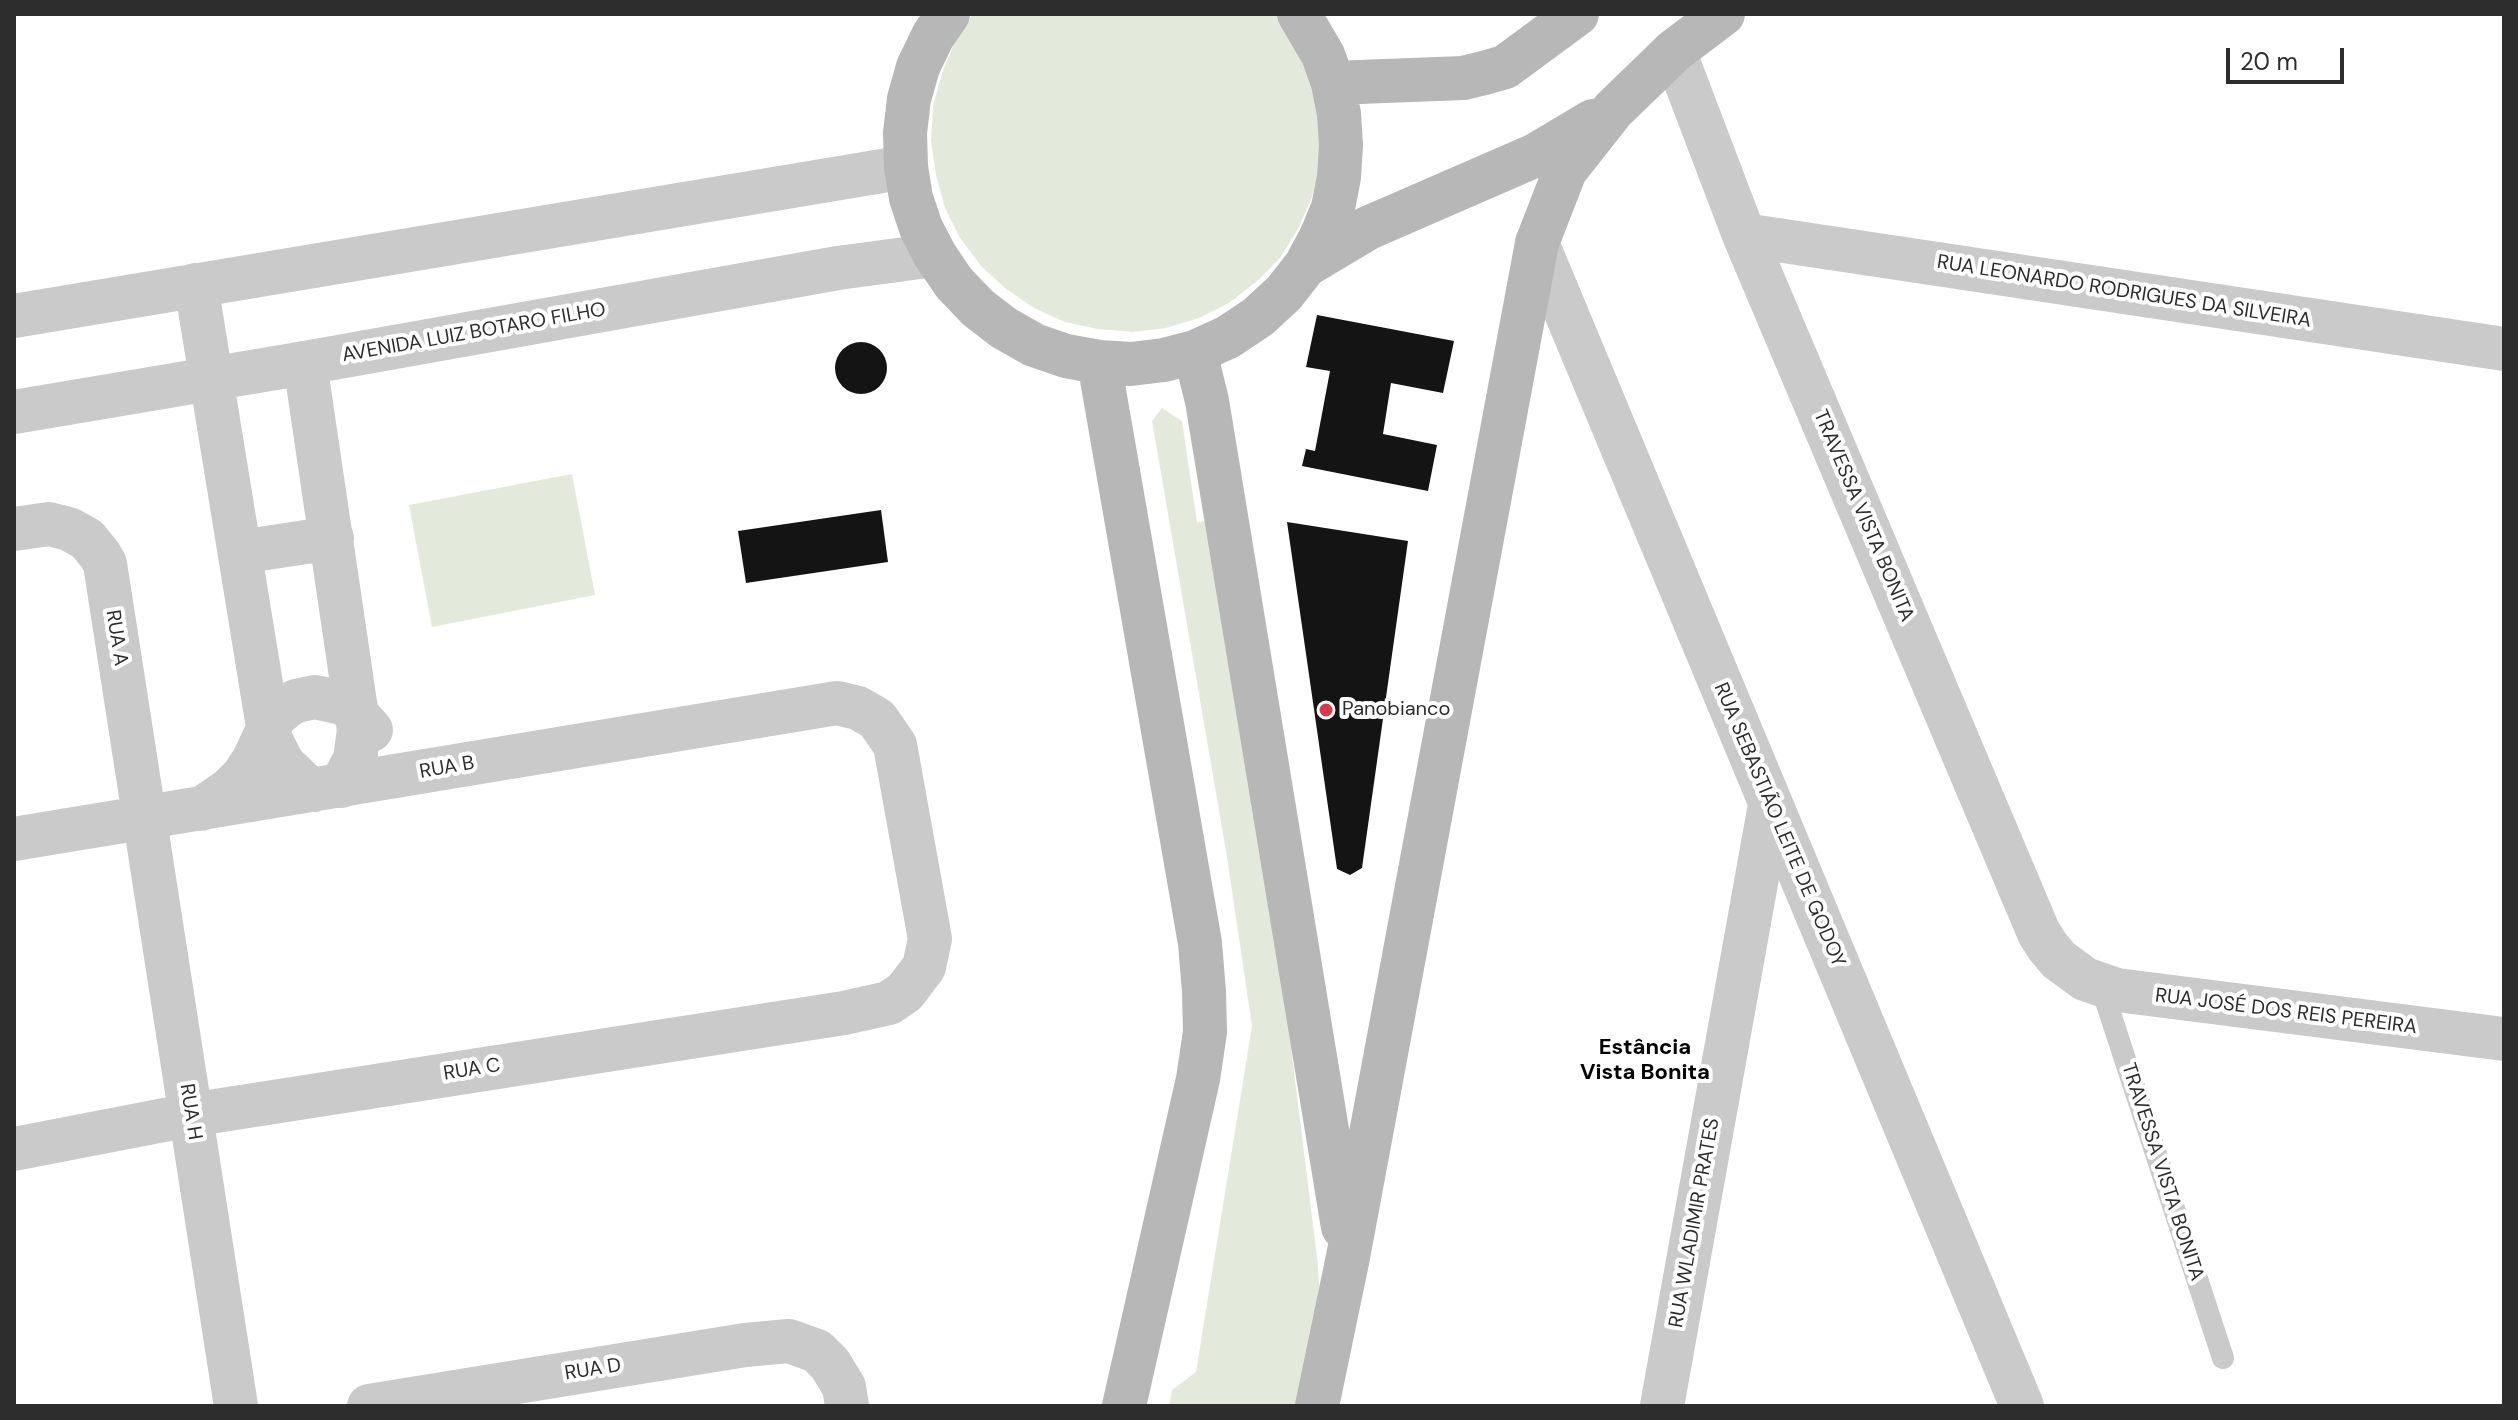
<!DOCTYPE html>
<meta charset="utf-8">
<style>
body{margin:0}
#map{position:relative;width:2518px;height:1420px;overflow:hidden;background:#fff;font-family:"DM Sans",sans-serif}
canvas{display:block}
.frame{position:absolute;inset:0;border:16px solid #2d2d2d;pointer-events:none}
.scale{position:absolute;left:2226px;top:48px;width:118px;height:36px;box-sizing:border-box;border:4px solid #2d2d2d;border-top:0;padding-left:10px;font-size:24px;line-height:28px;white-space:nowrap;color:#2d2d2d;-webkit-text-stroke:6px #fff;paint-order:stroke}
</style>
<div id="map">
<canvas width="2518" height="1420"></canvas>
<div class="frame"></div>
<div class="scale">20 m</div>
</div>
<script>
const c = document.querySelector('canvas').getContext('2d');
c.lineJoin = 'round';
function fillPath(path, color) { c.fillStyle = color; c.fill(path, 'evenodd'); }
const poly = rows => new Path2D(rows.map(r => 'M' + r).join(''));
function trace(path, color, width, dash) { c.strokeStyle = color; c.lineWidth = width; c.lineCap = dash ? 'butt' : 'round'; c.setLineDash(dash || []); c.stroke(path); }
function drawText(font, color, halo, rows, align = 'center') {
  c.font = font + ' "DM Sans",sans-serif'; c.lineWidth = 8; c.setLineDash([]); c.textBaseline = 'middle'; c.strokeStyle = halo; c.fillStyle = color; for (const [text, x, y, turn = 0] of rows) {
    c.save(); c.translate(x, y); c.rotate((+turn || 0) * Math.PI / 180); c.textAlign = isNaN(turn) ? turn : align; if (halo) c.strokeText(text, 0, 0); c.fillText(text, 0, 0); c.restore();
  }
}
fillPath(poly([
 [973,14,1279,14,1318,96,1320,164,1312,197,1298,229,1280,258,1256,282,1229,303,1199,318,1166,328,1133,332,1098,329,1065,322,1034,308,1006,289,981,266,960,238,945,208,936,175,931,141,933,106,942,73,955,42],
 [1162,408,1182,421,1197,522,1210,521,1288,1023,1318,1265,1321,1316,1301,1406,1169,1406,1172,1390,1196,1372,1252,1026,1227,857,1152,421],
 [572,474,595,595,432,627,409,505]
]), '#e4eadb');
fillPath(poly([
 [1317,315,1454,341,1443,393,1391,383,1383,434,1437,445,1428,491,1302,466,1306,449,1315,451,1330,371,1306,367],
 '835 368a26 26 0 1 1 52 0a26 26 0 1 1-52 0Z',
 [881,510,888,562,746,583,738,531],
 [1287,522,1408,541,1362,868,1350,875,1337,869]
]), '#141414');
trace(poly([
 [2101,986,2223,1358]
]), '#cacaca', 22);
trace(poly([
 [1674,51,1744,235,2039,933,2048,947,2059,960,2085,979,2117,990,2504,1039],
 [1744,235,2504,349],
 [1537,243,2022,1406],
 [196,285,268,727,271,740,283,764,303,783,314,790],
 [305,363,359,730,355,759,341,786],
 [14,529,49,524,69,529,87,539,100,555,105,564,236,1406],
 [240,552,332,538],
 [201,809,230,789,243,776,253,761,273,718,287,706,296,701,315,697,342,703,351,708,371,730],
 [14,839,837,703,858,708,877,719,895,745,930,939,924,967,905,992,889,1003,844,1013,190,1115,14,1149],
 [369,1406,745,1345,789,1341,817,1351,830,1364,844,1387,847,1406],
 [1662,1406,1770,805]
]), '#cacaca', 44);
trace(poly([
 [14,316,906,167],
 [14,412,305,363,838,268,935,255]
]), '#cacaca', 44);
trace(poly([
 [948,14,933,36,918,67,909,99,905,133,906,167,911,198,921,228,935,255,954,283,978,308,1004,328,1034,345,1066,356,1099,362,1131,364,1164,360,1195,352,1228,337,1258,317,1284,293,1306,265,1321,237,1333,208,1339,177,1341,145,1339,114,1333,83,1323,55,1299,14],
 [1333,83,1463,78,1484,73,1505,67,1577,14],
 [1306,265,1368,228,1536,155,1593,121],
 [1195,352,1207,401,1343,1227],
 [1099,362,1200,943,1204,992,1205,1032,1198,1079,1124,1406],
 [1317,1406,1348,1257,1537,243,1565,171,1613,110,1674,51,1723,14]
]), '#b7b7b7', 44);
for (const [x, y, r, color] of [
 [1326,710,8,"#db384a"]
]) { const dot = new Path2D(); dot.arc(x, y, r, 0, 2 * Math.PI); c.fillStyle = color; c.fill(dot); trace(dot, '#fff', 3); }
drawText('20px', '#2d2d2d', '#fff', [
 ["RUA LEONARDO RODRIGUES DA SILVEIRA",2124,292,9],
 ["AVENIDA LUIZ BOTARO FILHO",474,333,-10],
 ["TRAVESSA VISTA BONITA",1863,516,67],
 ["RUA A",116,638,81],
 ["RUA B",447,768,-10],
 ["RUA SEBASTIÃO LEITE DE GODOY",1779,825,67],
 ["RUA JOSÉ DOS REIS PEREIRA",2286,1012,7],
 ["RUA C",472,1070,-9],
 ["RUA H",190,1112,81],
 ["TRAVESSA VISTA BONITA",2162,1172,72],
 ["RUA WLADIMIR PRATES",1695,1223,-80],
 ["RUA D",593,1370,-9]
]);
drawText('20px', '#2d2d2d', '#fff', [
 ["Panobianco",1342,710]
], 'left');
drawText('bold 22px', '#000', '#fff', [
 ["Estância",1645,1048],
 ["Vista Bonita",1645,1073]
]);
</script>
